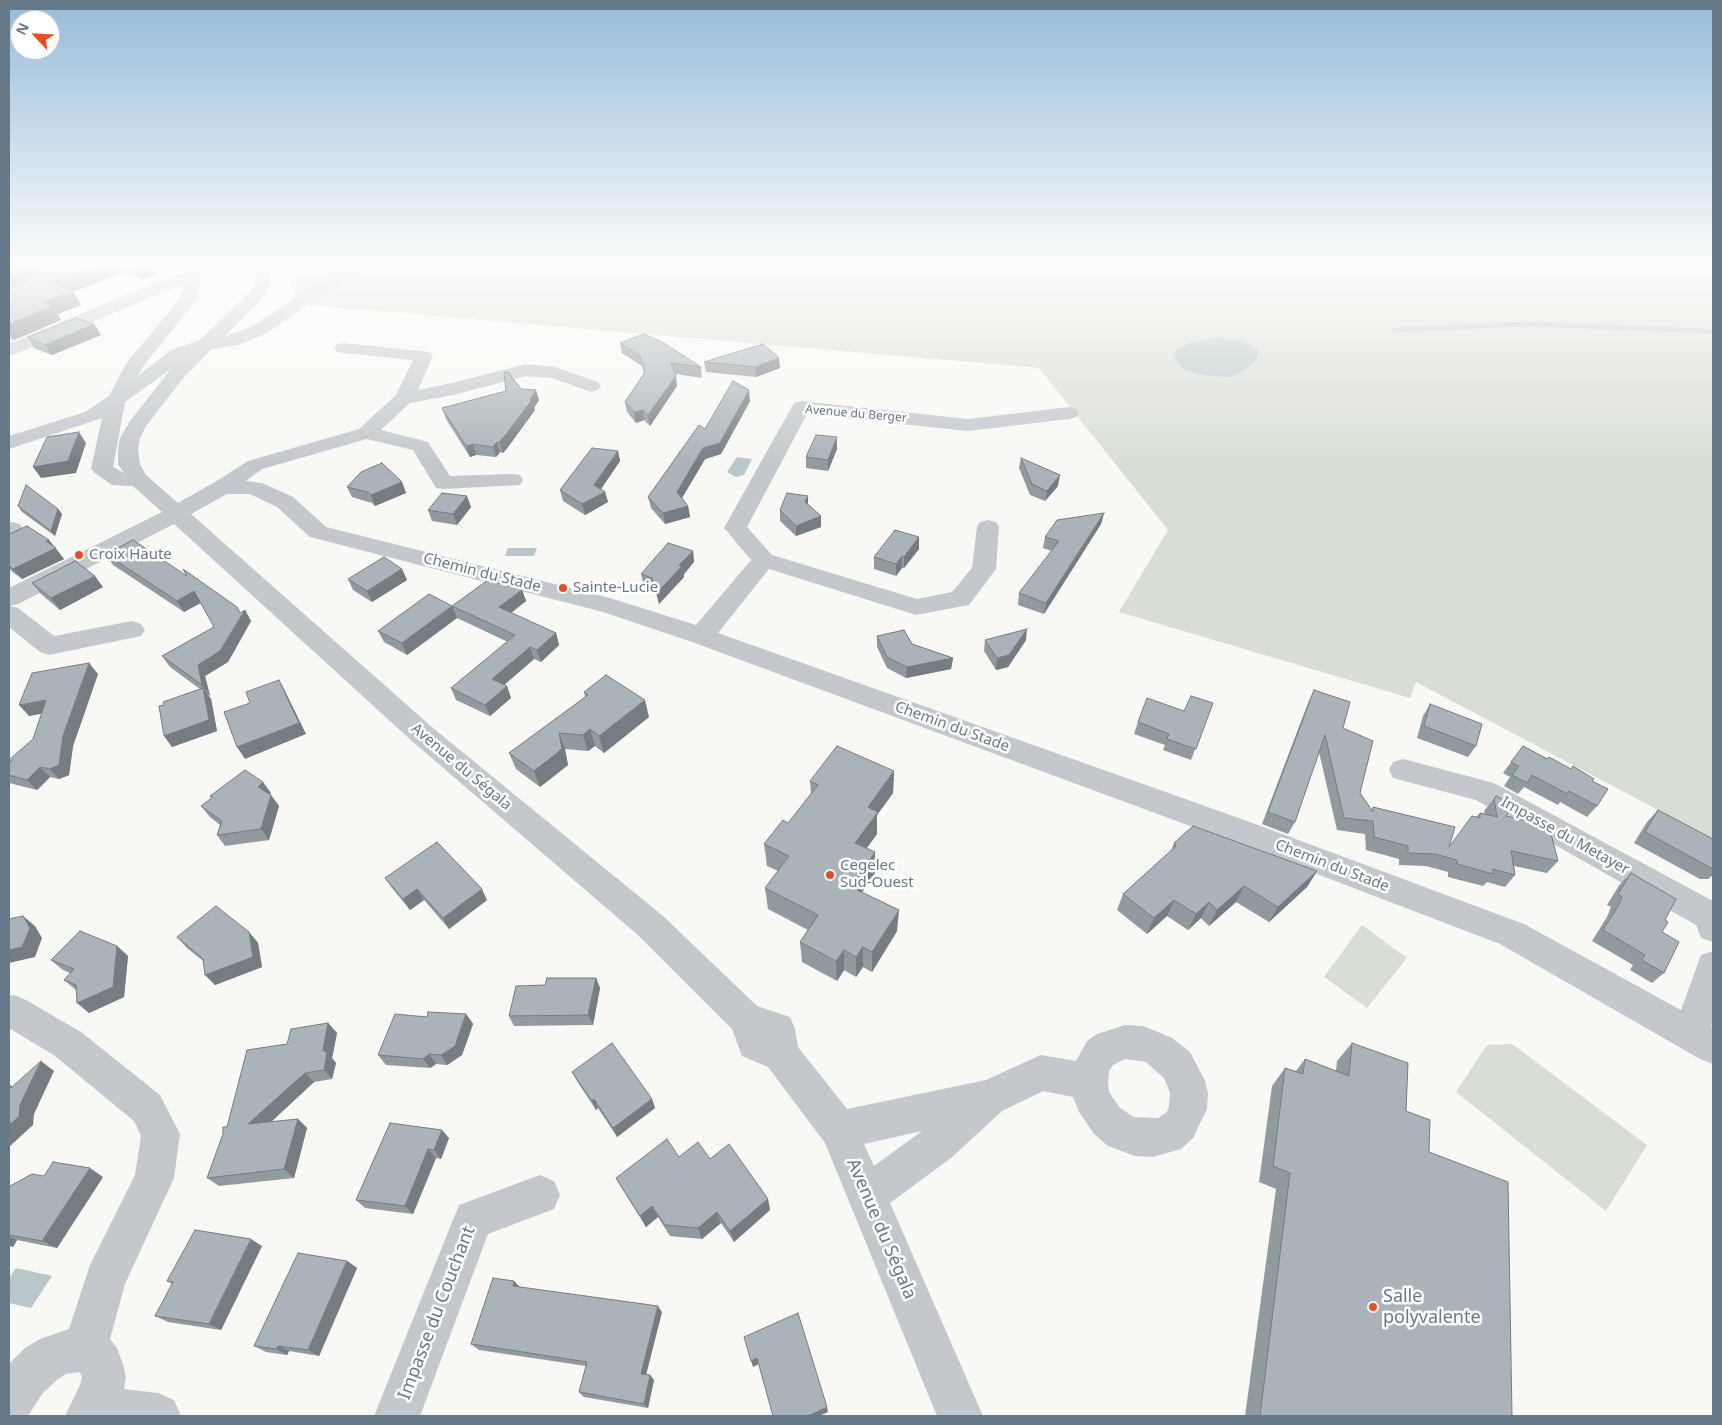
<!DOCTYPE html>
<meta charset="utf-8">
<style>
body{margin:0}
#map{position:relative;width:1722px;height:1425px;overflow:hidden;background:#f8f8f5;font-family:"Noto Sans",sans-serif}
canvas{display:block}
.frame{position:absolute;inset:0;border:10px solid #657988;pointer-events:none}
.north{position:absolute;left:10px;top:10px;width:50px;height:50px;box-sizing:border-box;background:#fff;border:1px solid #c1c9cf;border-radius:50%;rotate:295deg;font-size:14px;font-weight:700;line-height:20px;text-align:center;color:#657988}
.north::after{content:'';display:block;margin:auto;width:18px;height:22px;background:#ef4c1e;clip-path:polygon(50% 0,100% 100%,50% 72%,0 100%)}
</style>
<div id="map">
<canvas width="1722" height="1425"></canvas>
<div class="frame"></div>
<div class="north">N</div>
</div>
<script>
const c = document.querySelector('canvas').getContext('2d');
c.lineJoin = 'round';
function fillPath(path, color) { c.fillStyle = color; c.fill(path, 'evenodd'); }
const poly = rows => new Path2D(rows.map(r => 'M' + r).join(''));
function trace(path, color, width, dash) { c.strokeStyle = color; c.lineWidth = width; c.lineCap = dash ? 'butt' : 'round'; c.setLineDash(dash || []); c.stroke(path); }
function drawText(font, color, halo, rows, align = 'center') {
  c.font = font + ' "Noto Sans",sans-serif'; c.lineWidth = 5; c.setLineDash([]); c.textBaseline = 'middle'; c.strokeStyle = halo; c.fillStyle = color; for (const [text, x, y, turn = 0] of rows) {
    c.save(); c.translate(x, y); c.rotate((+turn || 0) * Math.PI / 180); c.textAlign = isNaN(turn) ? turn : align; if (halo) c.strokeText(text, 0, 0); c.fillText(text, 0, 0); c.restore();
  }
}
fillPath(poly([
 [285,265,1713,265,1713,839,1416,682,1410,698,1119,612,1168,530,1039,368,298,304],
 [1362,925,1407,958,1367,1008,1324,977],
 [1512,1044,1647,1145,1606,1211,1456,1092,1487,1045]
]), '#d8ded4');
fillPath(poly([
 [1215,338,1242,340,1258,350,1257,359,1247,369,1230,377,1201,375,1183,369,1174,357,1177,349,1190,343],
 [737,457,752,459,744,475,736,477,727,472],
 [508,548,537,548,534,556,505,556],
 [16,1268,52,1276,31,1308,9,1303,9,1278]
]), '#b9c7ca');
trace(poly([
 [1394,330,1525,324,1713,331]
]), '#b9c7ca', 5);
fillPath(poly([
 [181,265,197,265,201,275,196,300,142,368,138,376,171,350,200,340,250,292,255,284,254,274,249,265,265,265,270,274,271,284,262,299,224,337,253,326,346,265,365,265,265,334,238,345,212,349,184,377,146,426,140,438,138,449,140,464,146,475,178,503,215,482,248,461,359,429,396,395,413,360,343,353,337,352,334,348,337,344,343,343,430,352,433,356,418,390,452,383,526,364,555,367,598,382,601,386,598,390,591,392,552,378,526,376,453,395,410,403,381,430,428,442,450,476,512,474,520,475,523,480,520,485,444,489,436,488,413,450,367,439,262,469,246,481,262,483,293,497,326,527,610,598,696,625,751,560,724,528,794,403,801,401,968,419,1069,407,1076,409,1079,413,1076,417,1069,419,968,431,807,414,747,527,772,555,917,599,952,592,972,568,977,527,980,522,988,520,996,522,999,527,996,569,969,605,916,615,769,569,718,633,1250,822,1524,924,1681,1010,1701,955,1713,951,1713,1020,1711,1027,1713,1028,1713,1064,1700,1059,1500,944,1228,840,692,642,603,612,310,537,277,507,250,494,227,494,191,514,433,728,663,916,757,1006,790,1017,795,1029,798,1047,847,1109,986,1080,1041,1055,1076,1061,1087,1041,1097,1034,1125,1025,1143,1026,1156,1031,1172,1038,1190,1052,1205,1081,1208,1093,1207,1109,1193,1138,1181,1149,1153,1157,1135,1156,1108,1146,1094,1134,1079,1112,1073,1097,1043,1091,1002,1111,951,1158,890,1203,983,1416,937,1416,825,1143,768,1067,742,1056,732,1029,639,936,413,742,174,524,18,604,10,606,18,608,54,636,132,621,141,624,145,630,141,636,49,655,40,652,9,627,9,588,162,512,133,486,112,485,95,473,91,469,102,418,9,449,9,436,85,412,109,396,127,362,180,299,183,284,15,354,9,355,9,344,152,284,184,273,181,265],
 [171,369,130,421,120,438,118,449,118,464,124,473,113,467,125,402,171,369],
 [1125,1059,1146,1062,1164,1078,1170,1093,1169,1106,1167,1112,1158,1118,1134,1117,1120,1108,1109,1092,1108,1082,1109,1071,1113,1065,1125,1059],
 [922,1131,874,1166,864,1144,922,1131],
 [12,522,20,524,23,529,17,536,9,538,9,523,12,522],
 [1403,759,1494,783,1713,901,1713,942,1701,938,1696,925,1476,800,1393,778,1389,770,1393,762,1403,759],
 [14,995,26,1000,81,1032,160,1095,180,1134,174,1178,125,1284,110,1339,117,1348,123,1364,126,1377,124,1389,158,1393,174,1400,181,1416,65,1416,80,1385,82,1377,80,1372,66,1374,57,1380,42,1394,28,1416,9,1416,9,1364,25,1348,40,1339,69,1329,90,1265,135,1175,141,1136,134,1121,55,1056,9,1028,9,996,14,995],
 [540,1175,554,1181,560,1195,554,1209,488,1234,420,1416,374,1416,459,1205,540,1175]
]), '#c3c8cc');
fillPath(poly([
 [9,265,156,265,159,273,143,279,123,272,73,292,81,305,58,314,61,320,14,340,9,338],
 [94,324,101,335,52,355,34,348,28,337],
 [620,343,701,367,702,378,675,374,677,386,650,426,644,420,636,423,627,412,625,402,644,374,642,366,622,353],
 [704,362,780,368,756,377,706,372],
 [521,389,539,400,534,408,535,410,508,447,503,453,500,452,496,457,476,455,470,457,446,419,442,408],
 [750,401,721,454,705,459,682,498,688,506,690,517,665,524,651,508,648,497,705,429],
 [837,437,837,449,828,471,806,468,806,457],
 [618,451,620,461,601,489,605,492,608,502,585,515,563,501,560,490],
 [1021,458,1058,486,1045,501,1030,495,1019,468],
 [402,482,406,493,375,506,372,503,352,497,347,487],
 [808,496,808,504,821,516,821,527,796,536,780,521,780,510],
 [18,506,58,509,62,514,55,536,22,512],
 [471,507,457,525,432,521,428,510],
 [1104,513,1101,524,1044,614,1018,605,1019,593,1052,551,1043,548,1045,537],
 [9,534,49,540,64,559,22,579,9,569],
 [919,537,919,549,904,568,902,568,896,576,874,569,874,557],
 [693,551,694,562,684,574,684,577,659,604,655,590,644,586,641,574],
 [106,554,240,613,245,610,251,621,228,662,205,676,210,696,207,694,211,699,217,731,172,747,200,689,170,667,162,656,214,627,201,603,184,612,113,565],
 [402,569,407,580,372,602,353,590,348,579],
 [32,583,103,587,60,610,41,594],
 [522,590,526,601,511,613,556,633,559,645,541,662,534,659,504,685,507,686,511,698,490,716,456,700,451,688,508,642,457,618,407,655,384,642,378,631,452,606],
 [877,636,912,644,953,658,951,669,906,678,887,668,877,647],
 [985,640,1026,640,1008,667,996,670,984,651],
 [98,674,73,746,69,775,59,779,50,777,37,790,9,783,9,764,11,762,9,760,33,739,42,713,29,716],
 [1314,690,1343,728,1360,793,1372,810,1373,807,1449,846,1480,813,1485,814,1484,811,1496,796,1506,816,1558,861,1547,873,1514,866,1515,875,1505,887,1487,882,1483,886,1448,877,1448,872,1426,866,1399,865,1399,859,1366,850,1365,834,1337,830,1319,752,1295,822,1288,834,1262,824,1308,703],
 [584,692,649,717,604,753,595,746,588,751,565,749,568,765,540,787,516,769,509,753,585,697],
 [1213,703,1191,760,1163,750,1165,745,1134,734,1138,722],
 [1430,704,1476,746,1468,757,1417,738,1423,716],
 [1523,746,1592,781,1597,806,1587,817,1560,802,1558,805,1524,787,1518,794,1504,786,1510,777,1503,773],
 [894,771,893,793,877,815,877,834,867,848,875,873,862,892,897,931,872,972,863,967,856,977,844,970,837,981,802,962,800,942,808,930,768,909,765,888,778,871,767,866,764,844,788,823,811,794,810,781],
 [271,793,269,794,279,806,269,840,225,846,217,835,220,825,210,817,201,806,212,798,210,796],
 [1658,810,1713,839,1713,875,1708,879,1700,879,1634,843,1647,822],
 [1174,843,1317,871,1307,887,1269,922,1236,902,1209,926,1201,918,1188,930,1167,916,1147,934,1117,910,1123,894,1171,851],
 [1631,873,1665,920,1662,932,1664,973,1652,983,1630,970,1633,965,1592,941,1607,917,1611,907,1607,905,1620,884],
 [385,878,487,900,449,929,424,900,410,910,392,888],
 [249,932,258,943,262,967,215,985,203,961,187,948,177,937],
 [117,946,128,956,124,997,89,1013,76,990,64,980,70,973,63,970,51,960],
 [596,978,600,988,593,1025,514,1026,509,1016,545,985],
 [466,1014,473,1024,462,1055,447,1065,436,1064,430,1068,386,1065,378,1055,427,1017],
 [328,1023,337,1033,332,1058,336,1063,332,1079,314,1082,271,1122,298,1119,307,1128,294,1178,219,1186,207,1178,227,1127,287,1044],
 [1352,1043,1406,1111,1429,1152,1512,1416,1245,1416,1276,1189,1259,1182,1272,1086,1285,1068,1296,1071,1305,1059,1336,1071,1337,1061],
 [572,1072,652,1099,655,1108,617,1137,598,1108,596,1110,577,1081],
 [390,1123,449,1138,441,1159,436,1158,413,1214,365,1208,356,1200],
 [679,1157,710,1159,768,1199,770,1210,734,1242,721,1223,702,1239,670,1236,658,1217,646,1227,623,1190,616,1178],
 [44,1176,103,1177,57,1248,17,1240,13,1247,9,1246,9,1188],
 [262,1246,221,1330,168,1322,155,1316,172,1284,167,1281],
 [347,1261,357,1268,319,1356,289,1351,287,1355,266,1352,254,1346],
 [514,1281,519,1287,662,1312,646,1374,650,1375,654,1380,648,1408,584,1397,579,1392,586,1366,479,1350,471,1344]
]), '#919a9f');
fillPath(poly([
 [20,265,49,265,9,291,9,272],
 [99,265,119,265,123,272,73,292,81,305,58,314,61,320,14,340,9,332,9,324,44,302,51,283],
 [137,265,156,265,159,273,143,279,135,266],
 [94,324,101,335,52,355,45,345],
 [779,358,780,368,756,377,755,367],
 [676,376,677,386,650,426,648,415],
 [536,390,539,400,534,408,535,410,508,447,503,453,499,442],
 [749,390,750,401,721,454,705,459,679,503,677,492,703,448],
 [643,410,644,420,636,423,634,412],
 [79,432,86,443,76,473,41,478,33,467],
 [837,437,837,449,828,471,828,460],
 [497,442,500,452,496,457,493,447],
 [473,444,476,455,470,457,466,446],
 [618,451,620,461,597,495,594,485],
 [1060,475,1058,486,1045,501,1047,491],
 [402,482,406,493,375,506,371,495],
 [605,492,608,502,585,515,582,504],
 [467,496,471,507,457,525,453,514],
 [808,496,808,506,805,502],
 [688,506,690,517,665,524,663,513],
 [58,509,62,514,55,536,51,531],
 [1104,513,1101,524,1044,614,1046,603],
 [821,516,821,527,796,536,796,526],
 [919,537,919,549,904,568,904,557],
 [49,540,64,559,22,579,13,569],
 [693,551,694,562,684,574,684,577,659,604,657,593,679,565],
 [902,556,902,568,896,576,896,564],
 [402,569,407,580,372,602,367,591],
 [95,576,103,587,60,610,51,598],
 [522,590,526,601,503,619,499,607],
 [194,591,202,602,184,612,177,601],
 [452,606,457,618,407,655,402,643],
 [245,610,251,621,228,662,205,676,210,696,202,685,198,665],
 [1027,629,1026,640,1008,667,996,670,997,658],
 [556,633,559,645,541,662,537,650],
 [530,647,534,659,497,691,492,679],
 [953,658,951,669,906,678,907,667],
 [89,663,98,674,73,746,69,775,59,779,50,769,63,736],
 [279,680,285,691,306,734,245,759,237,747],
 [507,686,511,698,490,716,485,705],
 [203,688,211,699,217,731,172,747,164,736],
 [46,700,55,711,29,716,19,705],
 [645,700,649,717,604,753,599,736],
 [590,729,595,746,588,751,583,735],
 [559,733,565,749,568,765,540,787,534,771],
 [40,767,50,777,37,790,27,780],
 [894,771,893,793,877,815,877,834,855,864,855,843,868,807],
 [263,782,271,793,265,797,258,787],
 [271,795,279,806,269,840,261,829],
 [875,852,875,873,852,908,851,887],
 [1317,871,1307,887,1269,922,1278,907],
 [1244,886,1236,902,1209,926,1217,910],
 [417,889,424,900,410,910,403,899],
 [482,889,487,900,449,929,443,918],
 [1174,900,1167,916,1147,934,1154,918],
 [1209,902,1201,918,1188,930,1196,914],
 [899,910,897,931,872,972,872,952],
 [23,916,35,926,42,938,35,957,9,963,9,950],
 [249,932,258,943,262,967,215,985,205,975],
 [117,946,128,956,124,997,89,1013,77,1003],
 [863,947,863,967,856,977,856,957],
 [844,950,844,970,837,981,836,961],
 [596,978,600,988,593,1025,588,1015],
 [466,1014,473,1024,462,1055,447,1065,441,1055],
 [328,1023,337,1033,332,1058,336,1063,332,1079,324,1070,323,1050],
 [429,1054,436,1064,430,1068,423,1059],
 [41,1061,54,1071,34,1114,33,1125,9,1147,9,1084,24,1096],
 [305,1073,314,1082,259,1133,248,1124],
 [594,1099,598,1108,596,1110,592,1101],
 [652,1099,655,1108,617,1137,613,1128],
 [298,1119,307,1128,294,1178,284,1169],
 [442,1130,449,1138,441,1159,434,1150],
 [428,1149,436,1158,413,1214,405,1206],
 [90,1168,103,1177,57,1248,42,1241],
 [768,1199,770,1210,734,1242,730,1231],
 [652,1206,658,1217,646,1227,640,1216],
 [717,1212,721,1223,702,1239,698,1228],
 [9,1237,17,1240,13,1247,9,1245],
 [251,1239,262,1246,221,1330,209,1324],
 [347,1261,357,1268,319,1356,308,1350],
 [514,1281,521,1288,513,1286],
 [658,1306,662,1312,645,1379,641,1374],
 [278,1346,289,1351,287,1355,276,1349],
 [757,1358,759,1364,753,1367,751,1361],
 [650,1375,654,1380,648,1408,644,1404],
 [827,1407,828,1412,819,1416,808,1416]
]), '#767d82');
const building = poly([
 [9,265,20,265,9,272,9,265],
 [49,265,99,265,51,283,72,291,44,302,53,306,9,324,9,290,40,272,49,265],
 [76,318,94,324,45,345,28,337,76,318],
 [644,334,664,343,701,367,671,363,676,376,648,415,643,410,634,412,625,402,645,372,640,356,620,343,644,334],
 [763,344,779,358,755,367,704,362,763,344],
 [508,372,521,389,536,390,530,400,532,400,504,437,499,442,497,442,493,447,473,444,466,446,442,408,506,391,504,373,508,372],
 [733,381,749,390,720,443,703,448,677,492,688,506,663,513,648,497,699,425,705,429,733,381],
 [79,432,68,461,33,467,47,437,79,432],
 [816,435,837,437,828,460,806,457,816,435],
 [592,448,618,451,594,485,605,492,582,504,560,490,592,448],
 [1021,458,1060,475,1047,491,1032,484,1021,458],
 [382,463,402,482,371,495,367,492,347,487,361,472,382,463],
 [26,485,58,509,51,531,18,506,26,485],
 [442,493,467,496,453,514,428,510,442,493],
 [787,493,808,496,805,502,821,516,796,526,780,510,787,493],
 [1104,513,1046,603,1019,593,1059,541,1045,537,1057,520,1104,513],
 [27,526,49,540,46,541,56,548,13,569,9,565,9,534,27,526],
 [895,530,919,537,904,557,902,556,896,564,874,557,895,530],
 [133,540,187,576,183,569,237,607,240,613,245,610,220,651,198,665,202,685,162,656,214,627,194,591,177,601,106,554,133,540],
 [668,543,693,551,679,565,682,566,657,593,652,578,641,574,668,543],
 [384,557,402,569,367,591,348,579,384,557],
 [75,561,95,576,51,598,32,583,75,561],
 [488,580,522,590,499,607,556,633,537,650,530,647,492,679,507,686,485,705,451,688,515,635,452,606,402,643,378,631,429,594,452,606,488,580],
 [1027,629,1009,655,997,658,985,640,1027,629],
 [904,630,912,644,953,658,907,667,887,657,877,636,904,630],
 [89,663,63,736,59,765,50,769,40,767,27,780,9,775,9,764,12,761,9,760,33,739,46,700,19,705,32,673,89,663],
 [606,675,645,700,599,736,590,729,583,735,559,733,562,749,534,771,509,753,588,695,584,692,606,675],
 [279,680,299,723,237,747,224,712,250,703,246,692,279,680],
 [203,688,209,720,164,736,159,706,164,705,163,702,203,688],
 [1314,690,1350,702,1343,728,1373,741,1360,793,1373,812,1373,807,1455,827,1449,847,1472,816,1480,818,1480,813,1497,817,1494,799,1496,796,1513,805,1506,816,1549,826,1558,861,1511,851,1515,875,1493,869,1493,874,1457,864,1457,860,1435,854,1408,853,1408,846,1374,837,1373,821,1344,818,1325,735,1295,822,1268,812,1314,690],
 [1191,696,1213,703,1196,749,1167,739,1169,734,1138,722,1147,698,1184,711,1191,696],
 [1430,704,1482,724,1476,746,1424,726,1430,704],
 [837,746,894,771,868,807,878,812,855,843,875,852,851,887,899,910,872,952,863,947,856,957,844,950,836,961,800,942,818,915,765,888,789,856,764,844,783,820,788,823,818,785,810,781,837,746],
 [1523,746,1547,759,1549,757,1571,769,1573,766,1594,779,1592,781,1608,789,1597,806,1569,791,1567,794,1532,775,1527,783,1512,775,1519,766,1511,762,1523,746],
 [245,770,263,782,258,787,271,795,261,829,217,835,222,821,201,806,213,797,210,796,245,770],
 [1658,810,1713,839,1713,869,1645,832,1658,810],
 [1193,826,1317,871,1278,907,1244,886,1217,910,1209,902,1196,914,1174,900,1154,918,1123,894,1176,846,1174,843,1193,826],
 [437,842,482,889,443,918,417,889,403,899,385,878,437,842],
 [1631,873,1676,899,1665,920,1668,922,1662,932,1679,942,1664,973,1642,960,1645,955,1603,930,1618,906,1622,897,1618,894,1631,873],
 [216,906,249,932,253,957,205,975,203,959,177,937,216,906],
 [23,916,30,928,22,947,9,950,9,919,23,916],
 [80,931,117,946,113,987,77,1003,76,985,64,980,74,969,51,960,80,931],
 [547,978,596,978,588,1015,509,1016,516,986,545,985,547,978],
 [428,1012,466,1014,455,1046,441,1055,429,1054,423,1059,378,1055,395,1014,427,1017,428,1012],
 [328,1023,323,1050,327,1053,324,1070,305,1073,248,1124,298,1119,284,1169,207,1178,223,1134,223,1127,227,1127,247,1050,287,1044,291,1029,328,1023],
 [612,1043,652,1099,613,1128,594,1099,592,1101,572,1072,612,1043],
 [1352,1043,1408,1063,1406,1111,1430,1120,1429,1152,1508,1182,1512,1416,1260,1416,1290,1173,1273,1166,1285,1068,1303,1074,1305,1059,1349,1076,1352,1043],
 [41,1061,20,1105,19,1117,9,1125,9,1086,11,1088,41,1061],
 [390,1123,442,1130,434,1150,428,1149,405,1206,356,1200,390,1123],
 [667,1139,679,1157,698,1142,710,1159,729,1144,768,1199,730,1231,717,1212,698,1228,665,1225,652,1206,640,1216,616,1178,667,1139],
 [53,1162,90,1168,42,1241,9,1235,9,1188,10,1186,32,1174,44,1176,53,1162],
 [195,1230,251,1239,209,1324,155,1316,173,1282,167,1281,195,1230],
 [298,1253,347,1261,308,1350,278,1346,276,1349,254,1346,298,1253],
 [493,1278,514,1281,513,1286,658,1306,641,1374,650,1375,644,1404,579,1392,587,1362,471,1344,493,1278],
 [798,1313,827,1407,808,1416,773,1416,757,1358,751,1361,744,1337,798,1313]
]);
fillPath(building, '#a9b3b9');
trace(building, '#767d82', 1);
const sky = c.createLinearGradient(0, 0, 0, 465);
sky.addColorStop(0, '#95bcdc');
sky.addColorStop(0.57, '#fcfcfa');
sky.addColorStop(1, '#fcfcfa00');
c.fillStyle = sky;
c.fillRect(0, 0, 1722, 465);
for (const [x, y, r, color] of [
 [79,555,5,"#ef4c1e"],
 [563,588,5,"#ef4c1e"],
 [830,875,5,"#ef4c1e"],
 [1373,1307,5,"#ef4c1e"]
]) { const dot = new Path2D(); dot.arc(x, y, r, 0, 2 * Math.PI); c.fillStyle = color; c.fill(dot); trace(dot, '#fff', 2); }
drawText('12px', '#657988', '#fff', [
 ["Avenue du Berger",856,414,5]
]);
drawText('15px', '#657988', '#fff', [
 ["Croix Haute",89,555],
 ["Sainte-Lucie",573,588],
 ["Cegelec",840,866],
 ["Sud-Ouest",840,883]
], 'left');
drawText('15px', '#657988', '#fff', [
 ["Chemin du Stade",482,573,14],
 ["Chemin du Stade",952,727,20],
 ["Avenue du Ségala",461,767,40],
 ["Impasse du Metayer",1565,836,29],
 ["Chemin du Stade",1332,866,21]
]);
drawText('18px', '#657988', '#fff', [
 ["Avenue du Ségala",881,1229,67],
 ["Impasse du Couchant",437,1313,-69]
]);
drawText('18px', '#657988', '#fff', [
 ["Salle",1383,1297],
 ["polyvalente",1383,1318]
], 'left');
</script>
